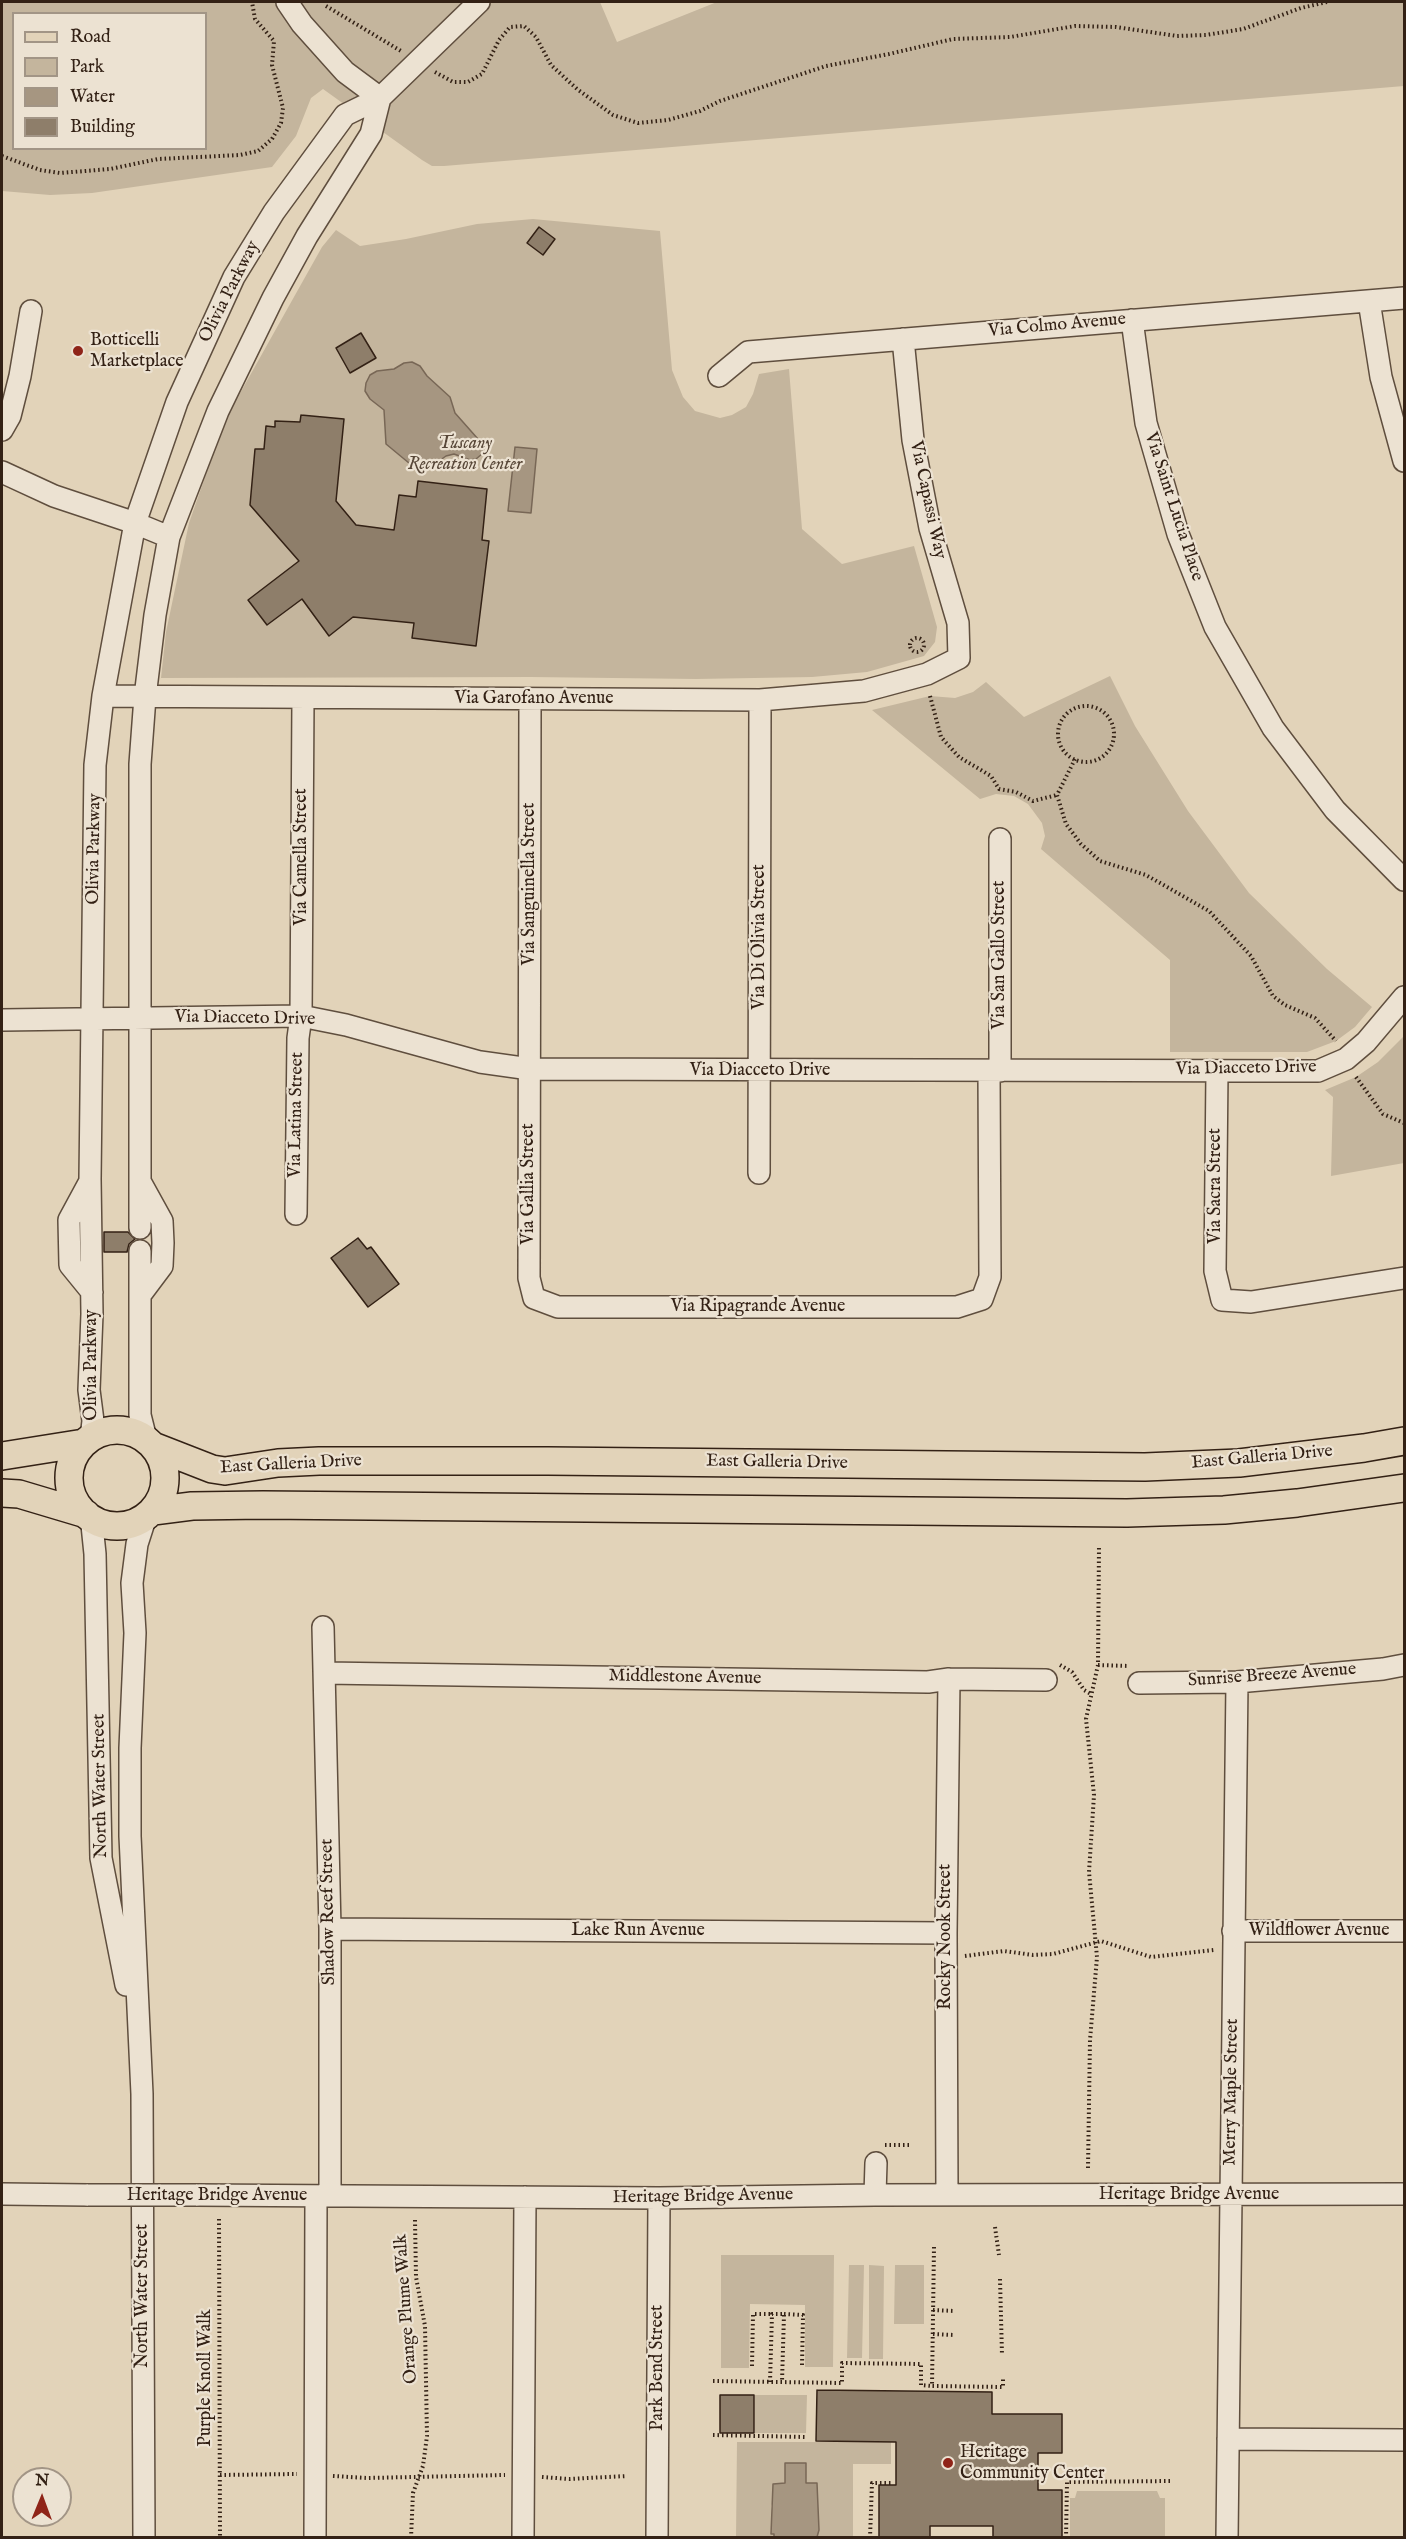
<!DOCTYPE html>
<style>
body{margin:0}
#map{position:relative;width:1406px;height:2539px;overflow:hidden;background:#e2d3b9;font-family:"IM FELL English",serif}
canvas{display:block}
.frame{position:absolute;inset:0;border:3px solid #332115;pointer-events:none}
.legend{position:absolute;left:12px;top:12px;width:195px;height:138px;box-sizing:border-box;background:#ece2d2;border:2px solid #a29586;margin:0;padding:8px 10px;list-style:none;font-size:18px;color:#332115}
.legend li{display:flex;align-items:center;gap:12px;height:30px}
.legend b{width:30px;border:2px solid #a29586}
.north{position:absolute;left:12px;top:2467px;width:60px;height:60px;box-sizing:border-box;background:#ece2d2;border:2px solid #a29586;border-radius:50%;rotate:1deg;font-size:16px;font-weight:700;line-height:24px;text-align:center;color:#332115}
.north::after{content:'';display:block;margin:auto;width:21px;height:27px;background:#8f2418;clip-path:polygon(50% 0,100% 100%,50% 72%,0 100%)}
</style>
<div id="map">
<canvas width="1406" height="2539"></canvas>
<div class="frame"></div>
<ul class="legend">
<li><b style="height:8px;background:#e2d3b9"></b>Road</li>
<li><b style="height:16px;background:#c4b59d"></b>Park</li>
<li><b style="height:16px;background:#a69681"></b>Water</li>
<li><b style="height:16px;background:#8e7e6a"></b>Building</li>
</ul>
<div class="north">N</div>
</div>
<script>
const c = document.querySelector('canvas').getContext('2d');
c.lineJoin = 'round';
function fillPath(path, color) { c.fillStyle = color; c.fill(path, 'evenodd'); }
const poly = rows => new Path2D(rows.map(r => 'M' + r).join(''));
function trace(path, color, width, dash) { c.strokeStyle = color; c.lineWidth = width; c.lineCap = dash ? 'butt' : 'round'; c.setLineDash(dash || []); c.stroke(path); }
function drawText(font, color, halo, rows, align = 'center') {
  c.font = font + ' "IM FELL English",serif'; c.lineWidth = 4.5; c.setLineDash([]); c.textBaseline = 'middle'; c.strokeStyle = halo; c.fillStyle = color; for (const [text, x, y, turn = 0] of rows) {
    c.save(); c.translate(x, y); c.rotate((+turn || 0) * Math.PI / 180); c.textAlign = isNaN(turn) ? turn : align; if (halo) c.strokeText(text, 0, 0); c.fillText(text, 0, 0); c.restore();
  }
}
fillPath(poly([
 [2,2,600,2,617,42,717,2,1404,2,1404,86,444,166,432,166,422,160,323,89,311,98,296,136,272,167,92,193,50,195,2,191],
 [14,14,206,14,206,148,14,148],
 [533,219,660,231,672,370,683,397,695,411,720,418,732,415,746,407,753,394,759,374,789,369,802,529,842,564,914,546,937,627,935,642,924,656,867,672,812,677,696,679,531,677,161,678,166,632,189,523,225,420,322,247,336,230,360,246,406,239,477,224],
 [1110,676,1135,726,1188,811,1249,893,1327,969,1372,1007,1355,1027,1336,1041,1307,1052,1170,1052,1170,960,1041,849,1045,836,1042,823,1028,804,1014,796,996,794,980,799,872,710,930,696,955,698,973,692,986,682,1024,717],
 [1404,1036,1404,1163,1331,1176,1333,1097,1325,1090,1356,1077,1378,1062],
 [721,2255,834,2255,833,2367,805,2367,805,2305,750,2304,749,2368,721,2368],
 [849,2265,864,2265,862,2358,847,2358],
 [869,2265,884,2266,883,2359,869,2359],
 [895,2265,924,2265,924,2324,894,2324],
 [755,2395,807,2395,806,2433,755,2433],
 [737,2442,891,2442,891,2464,853,2464,853,2537,817,2537,817,2484,806,2483,806,2463,785,2483,771,2506,774,2537,736,2538],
 [1077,2491,1157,2491,1160,2498,1165,2498,1165,2537,1070,2537,1070,2498,1075,2498]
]), '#c4b59d');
const water = poly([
 [412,362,420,366,427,376,450,397,455,413,478,439,483,447,482,454,476,459,470,460,454,454,446,456,425,471,415,468,386,444,384,410,370,399,365,391,366,383,370,375,377,371,394,369,404,363,412,362],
 [515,447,537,449,531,513,508,511,515,447],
 [785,2463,806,2463,806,2483,817,2483,819,2530,817,2537,774,2537,774,2534,771,2534,773,2484,785,2483,785,2463]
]);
fillPath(water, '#a69681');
trace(water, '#786756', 1.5);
const building = poly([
 [539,227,555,239,543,255,527,243,539,227],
 [361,333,376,358,350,373,336,348,361,333],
 [301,415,344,419,336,501,356,525,394,530,399,495,416,497,418,481,487,489,482,540,489,541,476,646,412,638,414,623,353,617,329,636,302,599,267,625,248,600,299,561,250,505,255,449,264,449,266,426,275,427,275,421,300,422,301,415],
 [104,1232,128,1232,135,1239,129,1244,127,1252,104,1252,104,1232],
 [358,1238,367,1249,371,1247,399,1284,368,1307,331,1258,358,1238],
 [817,2390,992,2392,992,2414,1062,2414,1062,2453,1038,2453,1038,2490,1062,2490,1062,2538,993,2538,993,2526,930,2526,930,2538,879,2538,879,2485,896,2485,896,2442,816,2441,817,2390],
 [720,2395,754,2395,754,2433,720,2433,720,2395]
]);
fillPath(building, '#8e7e6a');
trace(building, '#332115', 1.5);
const minor = poly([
 [287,2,302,24,345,72,380,98],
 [1369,301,1381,377,1404,461],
 [1132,320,1146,423,1178,534,1215,627,1273,728,1335,810,1404,880],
 [719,376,748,352,1404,298],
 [2,430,10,416,20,376,31,311],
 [2,472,54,496,135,523,169,537],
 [103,696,760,700,864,691,927,674,959,658,958,623,930,528,913,440,903,339],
 [530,699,529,1278,534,1298,558,1307,957,1307,982,1299,990,1277,989,1071],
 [1000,839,1000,1071],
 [2,1020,301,1016,346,1025,480,1062,530,1069,1318,1071,1346,1059,1366,1042,1404,997],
 [1217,1071,1215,1271,1222,1300,1251,1302,1404,1278],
 [759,1173,760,700],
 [89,1183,69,1220,70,1265,92,1292],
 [141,1183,162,1221,163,1243,162,1266,141,1294],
 [296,1214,298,1038,301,1016,303,698],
 [140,1228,140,764,145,697,155,615,169,537,218,411,273,298,307,236,371,134,380,98],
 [140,1251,140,1415,146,1439],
 [91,1438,93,1421,89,1390,92,1314,90,1179,95,765,103,696,135,523,177,402,234,277,274,212,345,115,380,98,479,2],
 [88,1516,92,1525,95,1554,101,1858,126,1985],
 [323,1627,330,1929,330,2196],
 [325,1673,928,1682,949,1679,1046,1680],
 [1139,1683,1237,1682,1383,1669,1404,1665],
 [330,1929,946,1933],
 [1233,1931,1404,1931],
 [2,2194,88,2195],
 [196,2195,659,2198,875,2195,1404,2194],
 [875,2195,876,2163],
 [947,2195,946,1933,949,1679],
 [1228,2439,1404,2440],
 [144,2538,142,2094,130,1836,130,1748,135,1633,132,1583,137,1544,146,1516],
 [315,2538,316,2196],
 [523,2538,525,2197],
 [657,2538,659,2198],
 [1227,2538,1237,1682]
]);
const major = poly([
 '69 1478a48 48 0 1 1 96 0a48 48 0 1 1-96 0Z',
 [153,1446,212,1469,225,1471,278,1463,319,1461,548,1461,1145,1467,1239,1463,1364,1448,1404,1441],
 [2,1456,84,1443],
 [2,1493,19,1494,86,1514],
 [153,1511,192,1506,263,1505,1127,1513,1224,1510,1297,1503,1404,1488]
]);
trace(minor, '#5f4e3e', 24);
trace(major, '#332115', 30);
trace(poly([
 [326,6,401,51],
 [435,72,453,82,468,82,482,74,499,40,510,27,524,26,536,37,551,65,577,89,613,115,638,123,668,120,700,111,720,101,826,66,889,54,953,39,1010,37,1075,26,1116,27,1177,36,1206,35,1243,29,1301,8,1327,2],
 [2,156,40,170,60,173,110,169,158,159,240,155,258,151,272,139,281,123,283,108,272,65,274,41,255,19,252,2],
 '910 645a7 7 0 1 1 14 0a7 7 0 1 1-14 0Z',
 [930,696,941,737,959,757,991,776,999,789,1016,792,1033,801,1057,795],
 '1058 734a28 28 0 1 1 56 0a28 28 0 1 1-56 0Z',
 [1075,759,1057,795,1066,824,1081,844,1100,861,1146,875,1209,911,1251,956,1273,996,1285,1005,1315,1018,1336,1041],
 [1356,1077,1383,1114,1404,1123],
 [1060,1665,1072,1672,1084,1690,1091,1694],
 [1098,1665,1129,1666],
 [965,1956,1004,1951,1033,1955,1053,1954,1101,1941,1151,1957,1214,1950],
 [885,2145,911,2145],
 [1088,2168,1090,2040,1097,1957,1089,1872,1094,1795,1086,1719,1098,1665,1099,1546],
 [219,2219,220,2538],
 [995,2227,999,2255],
 [934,2247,932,2386,1003,2387,1003,2379],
 [1000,2279,1002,2355],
 [933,2310,955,2311],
 [784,2314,803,2315,802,2366],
 [933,2334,954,2335],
 [752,2366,753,2314,772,2314],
 [713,2381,842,2383,842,2363,921,2364,921,2385,932,2386],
 [770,2382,772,2314,784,2314,782,2382],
 [713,2435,805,2437],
 [220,2475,297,2474],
 [333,2476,367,2478,505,2475],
 [542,2477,569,2479,627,2476],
 [411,2538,413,2493,423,2466,427,2436,425,2326,416,2277,415,2220],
 [870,2538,872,2483,893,2483],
 [1066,2538,1067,2482,1170,2481]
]), '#332115', 4, [1.5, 3]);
trace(minor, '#ece2d2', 21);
trace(major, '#e2d3b9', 27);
const minorBridge = poly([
 [88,2195,196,2195]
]);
trace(minorBridge, '#5f4e3e', 24, []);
trace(minorBridge, '#ece2d2', 21);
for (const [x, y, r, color] of [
 [78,351,6,"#8f2418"],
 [948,2463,6,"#8f2418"]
]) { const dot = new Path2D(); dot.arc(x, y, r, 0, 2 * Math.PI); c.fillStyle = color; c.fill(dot); trace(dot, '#ece2d2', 2); }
drawText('18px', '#332115', '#ece2d2', [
 ["Olivia Parkway",230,292,-63],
 ["Via Colmo Avenue",1057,326,-5],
 ["Via Capassi Way",927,500,78],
 ["Via Saint Lucia Place",1173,507,72],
 ["Via Garofano Avenue",534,699],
 ["Olivia Parkway",95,849,-89],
 ["Via Camella Street",302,857,-90],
 ["Via Sanguinella Street",530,884,-90],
 ["Via Di Olivia Street",760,937,-90],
 ["Via San Gallo Street",1000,955,-90],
 ["Via Diacceto Drive",245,1019,1],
 ["Via Diacceto Drive",1246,1069,-1],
 ["Via Diacceto Drive",760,1071],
 ["Via Latina Street",297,1115,-89],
 ["Via Gallia Street",529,1184,-90],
 ["Via Sacra Street",1216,1186,-90],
 ["Via Ripagrande Avenue",758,1307],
 ["Olivia Parkway",92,1365,-90],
 ["East Galleria Drive",1262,1458,-5],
 ["East Galleria Drive",777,1463,1],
 ["East Galleria Drive",291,1465,-3],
 ["Sunrise Breeze Avenue",1272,1676,-4],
 ["Middlestone Avenue",685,1678,1],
 ["North Water Street",101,1786,-91],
 ["Shadow Reef Street",329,1912,-91],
 ["Lake Run Avenue",638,1931],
 ["Wildflower Avenue",1319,1931],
 ["Rocky Nook Street",946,1937,-90],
 ["Merry Maple Street",1232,2092,-89],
 ["Heritage Bridge Avenue",1189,2195],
 ["Heritage Bridge Avenue",217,2196],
 ["Heritage Bridge Avenue",703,2197,-1],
 ["North Water Street",143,2296,-90],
 ["Orange Plume Walk",407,2309,-94],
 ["Park Bend Street",658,2368,-90],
 ["Purple Knoll Walk",206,2378,-90]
]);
drawText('18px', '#332115', '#ece2d2', [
 ["Botticelli",90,341],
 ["Marketplace",90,362],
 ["Heritage",960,2453],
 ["Community Center",960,2474]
], 'left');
drawText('italic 18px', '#574637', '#ece2d2', [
 ["Tuscany",465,444],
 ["Recreation Center",465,465]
]);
</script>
